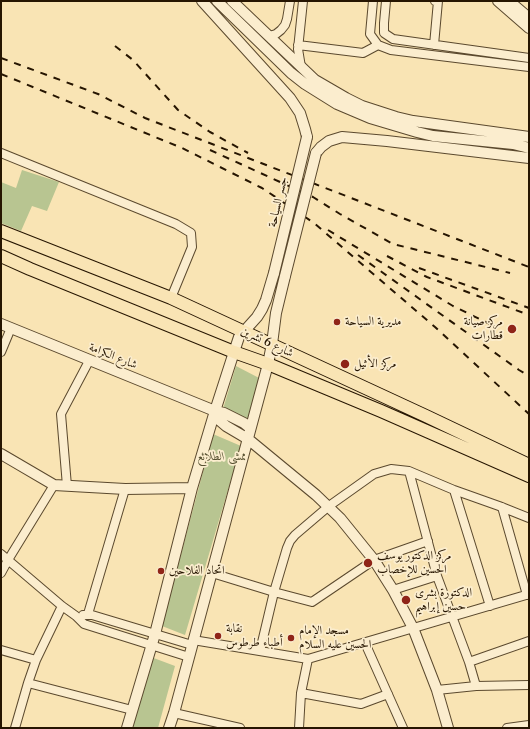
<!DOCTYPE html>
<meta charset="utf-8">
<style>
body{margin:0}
#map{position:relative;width:530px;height:729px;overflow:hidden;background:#f9e4b4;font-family:"Libre Caslon Text",serif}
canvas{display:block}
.frame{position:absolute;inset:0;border:2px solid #261501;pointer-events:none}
</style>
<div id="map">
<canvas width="530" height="729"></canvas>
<div class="frame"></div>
</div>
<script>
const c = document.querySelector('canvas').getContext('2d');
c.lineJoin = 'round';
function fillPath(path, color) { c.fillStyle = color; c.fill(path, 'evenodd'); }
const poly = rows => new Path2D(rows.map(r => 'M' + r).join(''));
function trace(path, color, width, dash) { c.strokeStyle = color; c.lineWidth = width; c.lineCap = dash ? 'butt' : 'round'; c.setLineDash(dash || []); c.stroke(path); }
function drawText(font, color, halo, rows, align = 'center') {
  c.font = font + ' "Libre Caslon Text",Amiri,serif'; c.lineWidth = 3.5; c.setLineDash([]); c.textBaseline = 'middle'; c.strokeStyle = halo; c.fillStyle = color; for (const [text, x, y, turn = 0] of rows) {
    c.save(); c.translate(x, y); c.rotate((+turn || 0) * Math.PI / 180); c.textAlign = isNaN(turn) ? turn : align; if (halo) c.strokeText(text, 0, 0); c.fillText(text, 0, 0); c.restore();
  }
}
fillPath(poly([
 [22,170,59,182,47,211,32,206,21,231,1,223,1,182,16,188],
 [236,366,261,379,247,420,223,409],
 [213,434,241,446,185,635,162,626],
 [151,657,175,666,158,728,131,728]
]), '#b8c591');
const minor = poly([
 [373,1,370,34,378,45,391,50,529,67],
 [386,1,384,23,384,33,393,39,529,58],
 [269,36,276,34,281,30,285,25,287,19,290,1],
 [298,45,363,53,378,45],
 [434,45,438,1,435,1],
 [301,67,298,49,303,1],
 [1,153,176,224,191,233,192,247,171,298],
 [1,352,11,328],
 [409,471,437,576,469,662,476,686],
 [67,486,61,414,89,361],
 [454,490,490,606],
 [502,507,527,595],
 [1,554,62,606,76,616,84,624,189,657],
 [1,573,8,560,54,485],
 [212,573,274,592,312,602,374,560,428,541],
 [393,590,437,576],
 [88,614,125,489],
 [83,615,92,615,192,645],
 [193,640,308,659,529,594],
 [365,643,403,728],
 [1,650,36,660],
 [260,651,274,592,287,548,290,541,295,535,329,506,374,474,391,469,409,471,454,490,499,506,529,518],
 [469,662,529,641],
 [28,683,132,710],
 [437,690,476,686,529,685],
 [301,693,361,704,388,694],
 [174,713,240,728],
 [15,728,28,683,36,660,62,606],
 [299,728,301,693,308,659],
 [507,728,529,725]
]);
const tertiary = poly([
 [202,1,290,98,300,113,305,129,307,137],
 [217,1,291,73,305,84,337,104,370,118,417,132,433,136,513,144,529,148],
 [232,1,315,80,346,98,362,106,396,117,413,121,529,137],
 [498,1,529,28],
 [509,1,529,18],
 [316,153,321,147,329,141,342,137,387,141,529,158],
 [1,324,215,411,224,413,244,423,249,427,250,430],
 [215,411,219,420,226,426,248,439,316,495,340,518,374,560,393,590,413,628,437,690,448,728],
 [1,454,54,485,125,489,192,488],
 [127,728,155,634,192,488,215,411,234,352,239,337,257,317,262,309,266,300,274,273],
 [169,728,174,713,268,364,272,344,276,313,285,276]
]);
const primary = poly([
 [1,231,171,298,426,416,529,465],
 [1,256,30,269,234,352,268,364,381,411,529,476]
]);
trace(minor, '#5b492e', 10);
trace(tertiary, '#5b492e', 12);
trace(primary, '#261501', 14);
trace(minor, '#fbedce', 8);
trace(tertiary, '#fbedce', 10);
trace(primary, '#f9e4b4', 12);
trace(poly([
 [115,46,133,60,178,110,210,132,248,153],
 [1,58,98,94,145,118,529,267],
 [1,74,182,148,262,188,314,223,435,327,529,414],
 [210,150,313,197,340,214,393,244,510,273],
 [328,230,453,306,496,327],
 [358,255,519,370,529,376],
 [387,256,427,277,529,315],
 [419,268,529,308]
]), '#261501', 2, [7, 7]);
const tertiaryBridge = poly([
 [274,273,307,137],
 [285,276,316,153]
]);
trace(tertiaryBridge, '#5b492e', 12, []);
trace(tertiaryBridge, '#fbedce', 10);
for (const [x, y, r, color] of [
 [337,322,4,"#8f2418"],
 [512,329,5,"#8f2418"],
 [345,364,5,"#8f2418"],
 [368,563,5,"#8f2418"],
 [161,571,4,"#8f2418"],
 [406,600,5,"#8f2418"],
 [218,636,4,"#8f2418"],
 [291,638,4,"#8f2418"]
]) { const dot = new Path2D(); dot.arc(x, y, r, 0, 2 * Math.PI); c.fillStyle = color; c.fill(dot); trace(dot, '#fbedce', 1.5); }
drawText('12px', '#261501', '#fbedce', [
 ["جسر السياحة",278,202,-77],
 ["شارع 6 تشرين",267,342,25],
 ["شارع الكرامة",113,356,22]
]);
drawText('12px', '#261501', '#fbedce', [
 ["مديرية السياحة",345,322],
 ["مركز صيانة",503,322,"right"],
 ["قطارات",503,336,"right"],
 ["مركز الأثيل",354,364],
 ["مركز الدكتور يوسف",377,556],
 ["الحسين للإخصاب",377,570],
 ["اتحاد الفلاحين",169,571],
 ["الدكتورة بشرى",415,593],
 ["حسين إبراهيم",415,607],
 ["نقابة",226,629],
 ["أطباء طرطوس",226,643],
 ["مسجد الإمام",299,631],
 ["الحسين عليه السلام",299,645]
], 'left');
drawText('italic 12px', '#595333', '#fbedce', [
 ["ممشى الطلائع",222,457]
]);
</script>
